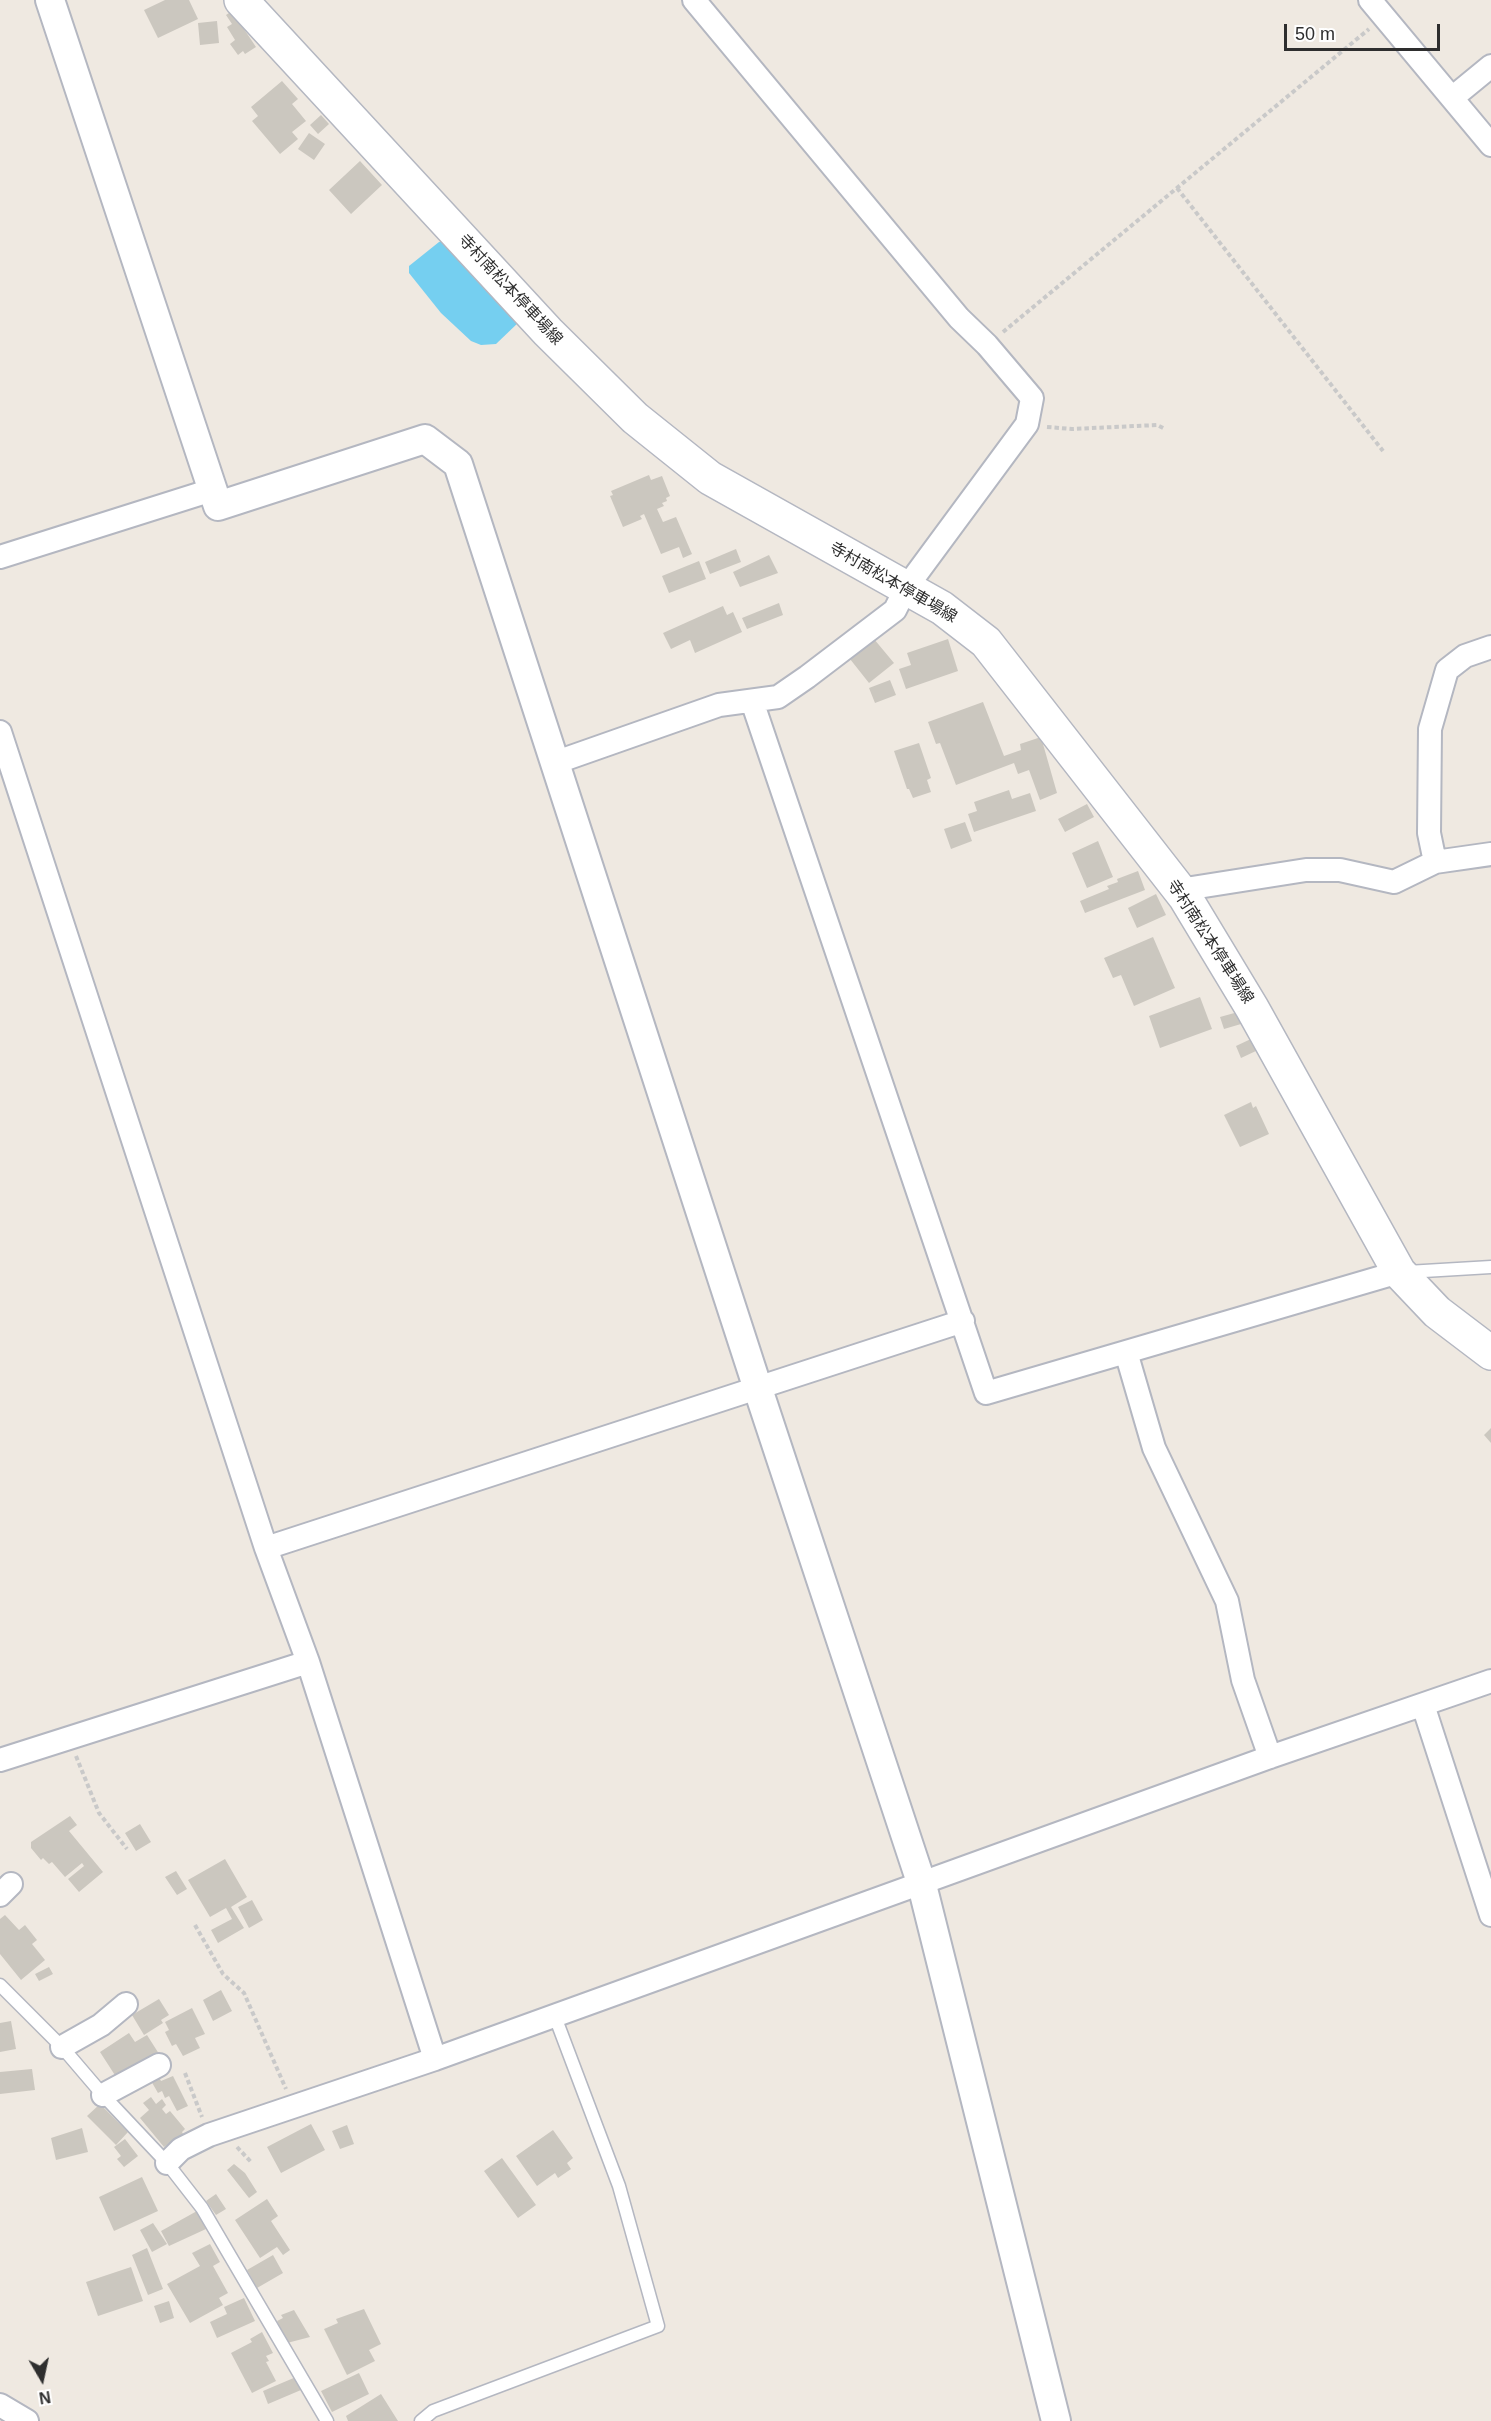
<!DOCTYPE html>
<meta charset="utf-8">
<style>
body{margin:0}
#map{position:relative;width:1491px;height:2421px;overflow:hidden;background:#efe9e1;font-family:Helvetica,sans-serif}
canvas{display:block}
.north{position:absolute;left:12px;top:2349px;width:60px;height:60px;-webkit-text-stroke:4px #fff;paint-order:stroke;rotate:171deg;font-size:16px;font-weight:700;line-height:24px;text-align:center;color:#2e2e2e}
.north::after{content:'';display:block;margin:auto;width:21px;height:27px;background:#2e2e2e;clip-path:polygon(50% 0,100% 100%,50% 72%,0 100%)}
.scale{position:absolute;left:1284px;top:24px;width:156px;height:27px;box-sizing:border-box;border:3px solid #2e2e2e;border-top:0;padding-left:8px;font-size:18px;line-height:21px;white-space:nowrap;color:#2e2e2e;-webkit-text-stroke:4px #fff;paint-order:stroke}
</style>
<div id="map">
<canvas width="1491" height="2421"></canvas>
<div class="north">N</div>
<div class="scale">50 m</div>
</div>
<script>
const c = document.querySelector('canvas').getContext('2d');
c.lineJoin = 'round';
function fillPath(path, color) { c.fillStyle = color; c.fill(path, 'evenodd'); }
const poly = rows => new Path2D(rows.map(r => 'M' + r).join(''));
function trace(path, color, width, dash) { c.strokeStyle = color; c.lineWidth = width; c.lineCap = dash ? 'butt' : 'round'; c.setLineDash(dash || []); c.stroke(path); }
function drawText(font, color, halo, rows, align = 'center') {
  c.font = font + ' Helvetica,"Noto Sans JP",sans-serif'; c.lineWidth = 6; c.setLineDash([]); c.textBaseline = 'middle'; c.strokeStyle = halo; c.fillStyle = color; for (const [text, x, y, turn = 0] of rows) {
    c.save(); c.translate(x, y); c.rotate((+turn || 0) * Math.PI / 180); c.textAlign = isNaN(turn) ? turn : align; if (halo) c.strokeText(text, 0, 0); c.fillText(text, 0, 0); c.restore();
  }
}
fillPath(poly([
 [444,241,520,321,496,344,481,345,471,341,441,313,409,273,409,266,439,242]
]), '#75cff0');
fillPath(poly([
 [165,0,189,0,198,19,158,38,144,10],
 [232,11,256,47,245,54,243,51,238,55,230,44,235,40,227,27,232,24,226,15],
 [217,21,219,43,200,45,198,23],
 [282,81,298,99,292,104,306,121,292,132,298,139,280,154,252,121,258,116,251,107],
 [321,115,329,124,318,134,310,125],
 [309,133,325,144,314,160,298,149],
 [360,161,382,185,351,214,329,190],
 [649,475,651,480,662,476,670,496,666,498,667,501,662,503,664,506,657,509,663,522,676,517,692,554,683,558,679,547,661,554,644,514,640,516,642,519,623,527,610,496,613,495,611,491],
 [736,549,741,562,710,574,705,562],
 [769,555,778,573,740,587,733,572],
 [699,561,706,579,669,593,662,576],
 [779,603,783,615,747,629,742,618],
 [723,606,727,615,733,612,742,632,695,653,690,640,671,649,663,633],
 [874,639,894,663,869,683,850,659],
 [948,639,958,671,906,689,899,669,911,665,907,653],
 [890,680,896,695,875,703,869,688],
 [983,702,1004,756,1021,750,1020,744,1041,737,1057,793,1040,800,1029,770,1018,774,1014,763,956,785,940,743,936,744,928,722],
 [919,743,931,778,927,780,931,792,913,798,909,789,907,789,894,751],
 [1009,790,1012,799,1030,793,1036,811,974,832,968,814,977,811,974,802],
 [1087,804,1094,817,1065,832,1058,819],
 [965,822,972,841,951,849,944,829],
 [1098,841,1113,877,1087,888,1072,853],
 [1138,871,1145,890,1085,913,1080,901,1109,889,1107,886,1118,882,1117,879],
 [1156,894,1166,915,1137,928,1128,908],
 [1153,937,1175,988,1134,1006,1121,975,1113,978,1104,958],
 [1200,997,1212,1029,1160,1048,1149,1016],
 [1238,1012,1241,1024,1224,1029,1220,1017],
 [1253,1038,1258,1050,1241,1058,1236,1046],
 [1251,1102,1253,1108,1256,1106,1269,1134,1240,1147,1224,1115],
 [1491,1428,1491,1443,1484,1435],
 [70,1816,77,1825,69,1831,103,1872,79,1892,68,1879,84,1866,82,1863,65,1877,52,1862,49,1864,43,1858,41,1860,31,1848,31,1842],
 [140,1824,151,1842,136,1851,125,1833],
 [225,1859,247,1897,231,1907,244,1928,218,1943,211,1930,232,1919,226,1908,210,1917,188,1880],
 [176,1871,187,1889,177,1895,165,1877],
 [252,1900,263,1920,249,1928,238,1907],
 [5,1915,19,1930,25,1925,37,1940,32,1944,45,1960,21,1980,0,1954,0,1919],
 [49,1967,53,1974,39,1981,35,1974],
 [221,1990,232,2011,213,2021,203,2000],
 [159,1999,169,2015,161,2020,163,2023,144,2035,132,2015],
 [192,2008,205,2034,195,2038,200,2048,183,2056,176,2044,172,2046,165,2032,169,2030,165,2022],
 [11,2021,16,2049,0,2052,0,2023],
 [129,2033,135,2042,147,2035,161,2057,120,2083,100,2052],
 [32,2069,35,2090,0,2094,0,2072],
 [158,2075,161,2081,173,2076,188,2106,177,2111,169,2096,165,2098,162,2091,158,2093,150,2079],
 [151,2097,156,2104,162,2099,166,2105,162,2109,166,2114,170,2111,185,2129,182,2132,183,2134,164,2147,140,2118,149,2110,143,2103],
 [100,2104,128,2132,116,2145,87,2116],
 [311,2124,325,2150,281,2173,267,2147],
 [347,2125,354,2144,340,2149,332,2131],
 [82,2128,88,2152,56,2160,51,2138],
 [553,2130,573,2158,567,2163,571,2169,558,2178,555,2173,537,2186,516,2156],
 [125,2139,138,2156,124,2167,117,2159,121,2156,114,2147],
 [502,2158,536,2205,518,2218,484,2171],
 [234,2164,245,2173,257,2192,249,2198,227,2170],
 [142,2177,158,2211,114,2231,99,2197],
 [216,2194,226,2209,216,2215,206,2201],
 [267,2199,278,2216,271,2221,290,2250,283,2255,277,2247,260,2258,235,2220],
 [197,2211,206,2229,169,2246,161,2231],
 [153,2223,167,2244,152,2252,140,2230],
 [210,2244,220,2262,213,2266,228,2293,219,2298,223,2305,190,2323,167,2284,200,2266,192,2253],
 [147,2248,163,2289,148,2295,132,2255],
 [273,2255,283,2273,257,2288,247,2270],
 [131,2267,143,2301,98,2316,86,2282],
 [244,2298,255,2321,217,2338,210,2322,227,2314,224,2307],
 [169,2301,174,2318,160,2323,154,2306],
 [364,2309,381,2344,369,2350,375,2361,347,2375,324,2329,338,2323,336,2319],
 [294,2310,310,2337,287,2343,277,2321,283,2318,281,2315],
 [262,2332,273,2353,266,2356,269,2361,266,2362,276,2381,252,2393,231,2353,252,2342,250,2339],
 [359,2373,369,2394,332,2412,321,2391],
 [296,2377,301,2390,268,2404,263,2391],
 [381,2394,398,2421,348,2421,346,2416]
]), '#cbc7bf');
const service = poly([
 [1407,1272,1491,1267],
 [0,1985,62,2047,103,2095,167,2163,202,2208,327,2421],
 [421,2421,433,2411,658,2326,619,2186,554,2014]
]);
const minor = poly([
 [1370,0,1491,145],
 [1452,98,1491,66],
 [0,557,212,490],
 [1491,647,1465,656,1447,670,1430,729,1429,833,1435,862,1491,854],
 [752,701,986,1393,1399,1272],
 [0,732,266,1548,308,1662,435,2059],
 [554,763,719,705,778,697,807,677,895,610,906,588,1027,424,1032,398,987,345,959,318,694,0],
 [1179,890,1306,870,1340,870,1394,882,1435,862],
 [1126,1352,1154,1448,1227,1601,1243,1680,1270,1757],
 [266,1548,963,1321],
 [1423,1705,1491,1915],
 [0,1760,308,1662],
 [0,1895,11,1884],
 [62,2047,101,2025,126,2004],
 [103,2095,159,2065],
 [167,2163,181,2149,209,2135,435,2059,1270,1757,1491,1681],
 [0,2405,27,2421]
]);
const tertiary = poly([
 [50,0,218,506,425,439,458,464,758,1389,922,1885,1056,2421]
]);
const secondary = poly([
 [241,0,548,332,635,418,710,478,942,608,986,642,1185,897,1252,1008,1399,1272,1437,1312,1491,1353]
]);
trace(service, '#b4b7c1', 15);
trace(minor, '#b4b7c1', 26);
trace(tertiary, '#b4b7c1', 32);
trace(secondary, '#b4b7c1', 36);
trace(poly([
 [1177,188,1383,451],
 [1003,332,1369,29],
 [1047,427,1072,429,1157,425,1165,429],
 [76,1756,99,1813,127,1849],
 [195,1925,223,1974,244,1993,286,2089],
 [185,2073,202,2117],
 [237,2147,251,2162]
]), '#c9c9c9', 4, [4.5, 3]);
trace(service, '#fff', 12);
trace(minor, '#fff', 22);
trace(tertiary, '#fff', 28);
trace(secondary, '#fff', 33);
drawText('16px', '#2e2e2e', '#fff', [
 ["寺村南松本停車場線",510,290,47],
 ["寺村南松本停車場線",893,583,30],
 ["寺村南松本停車場線",1210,942,57]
]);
</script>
